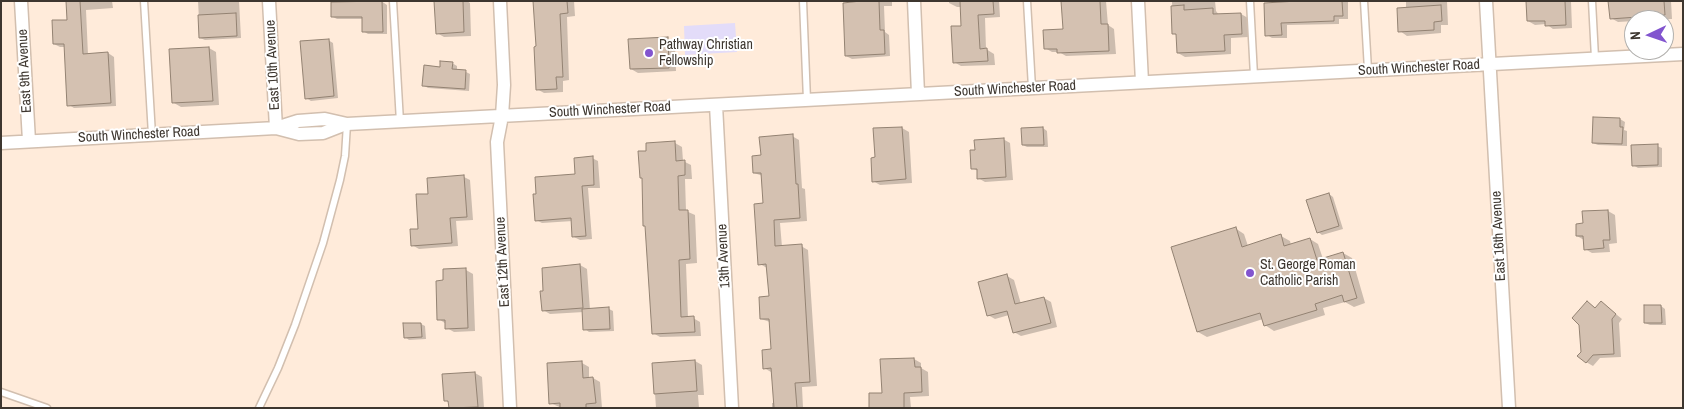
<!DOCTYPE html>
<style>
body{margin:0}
#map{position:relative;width:1684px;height:409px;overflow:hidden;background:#ffebda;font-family:"Archivo Narrow",sans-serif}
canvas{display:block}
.frame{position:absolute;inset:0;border:2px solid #3d362f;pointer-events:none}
.north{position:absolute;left:1624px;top:10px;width:50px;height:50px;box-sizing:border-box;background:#fff;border:1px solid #b1afac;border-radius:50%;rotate:267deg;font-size:14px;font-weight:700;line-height:20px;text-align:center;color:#3d362f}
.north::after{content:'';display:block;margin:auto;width:18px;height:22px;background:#8255cf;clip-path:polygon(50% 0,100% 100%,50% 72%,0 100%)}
</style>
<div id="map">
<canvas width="1684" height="409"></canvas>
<div class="frame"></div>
<div class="north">N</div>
</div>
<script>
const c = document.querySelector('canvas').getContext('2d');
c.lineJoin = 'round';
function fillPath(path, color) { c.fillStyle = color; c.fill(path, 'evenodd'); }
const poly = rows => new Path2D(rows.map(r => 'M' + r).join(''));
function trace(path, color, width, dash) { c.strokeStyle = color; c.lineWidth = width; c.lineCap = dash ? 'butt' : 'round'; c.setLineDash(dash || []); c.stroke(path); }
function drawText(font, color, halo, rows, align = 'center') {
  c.font = font + ' "Archivo Narrow",sans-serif'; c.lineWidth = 4; c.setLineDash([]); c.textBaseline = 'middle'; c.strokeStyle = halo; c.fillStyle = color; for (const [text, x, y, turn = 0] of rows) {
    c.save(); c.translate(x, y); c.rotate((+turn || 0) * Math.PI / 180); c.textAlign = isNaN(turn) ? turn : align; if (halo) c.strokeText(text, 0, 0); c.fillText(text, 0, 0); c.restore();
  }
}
fillPath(poly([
 [735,23,737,52,685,55,684,26]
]), '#e3dcf9');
fillPath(poly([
 [67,1,112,1,113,8,86,10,88,55,108,53,114,57,116,106,74,108,69,105,65,47,60,47,54,44,68,21],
 [198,1,239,1,241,38,205,40,200,38],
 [353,1,381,1,387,5,387,34,368,34,363,31,363,19,337,19,333,17],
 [435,1,467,1,470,3,471,36,444,37,437,33],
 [534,1,574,1,575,16,567,17,569,80,563,81,563,92,544,93,537,89,537,48],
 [862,1,892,1,892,6,884,6,885,32,889,35,890,56,852,59,846,56],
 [949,1,999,1,1000,17,985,18,986,49,994,54,995,65,961,66,954,62,962,27,962,7,957,7,949,3],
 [1063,1,1106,1,1108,25,1114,29,1116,54,1066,56,1059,52,1052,52,1045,48,1064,30],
 [1172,1,1215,1,1216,11,1219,15,1241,14,1248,18,1248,37,1231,38,1231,54,1185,57,1178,53,1177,35,1173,33],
 [1319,1,1348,1,1348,19,1339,19,1339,24,1287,25,1287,38,1272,38,1267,35,1265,4],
 [1406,1,1447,1,1448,25,1441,25,1441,33,1407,36,1400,31,1406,8],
 [1528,1,1571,1,1572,28,1553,29,1546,24,1535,25,1528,21],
 [1610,1,1671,1,1672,19,1634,20,1634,21,1618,22,1611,18],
 [668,39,675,43,676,71,638,73,631,69],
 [328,40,333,43,338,98,311,101,306,98],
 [209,48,216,52,219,105,181,107,174,103,170,50],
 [452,63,457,66,457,71,466,72,470,74,469,91,428,88,423,85,441,68],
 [1620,119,1625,122,1624,130,1627,131,1627,146,1598,145,1593,143],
 [902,128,909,132,912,183,880,185,873,181,877,158],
 [1043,128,1047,131,1048,147,1027,147,1023,145],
 [792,136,799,140,802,188,805,189,807,221,780,223,782,247,801,246,808,250,817,386,802,387,803,408,772,408,772,403,775,403,771,372,764,368,772,350,770,322,761,319,770,297,767,268,760,264,764,204,763,176,754,173,762,156],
 [1003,139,1010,143,1013,180,985,182,978,178,978,171,972,168,977,151],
 [675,143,682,147,683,161,691,165,692,179,685,179,686,211,695,215,697,263,686,264,688,318,693,318,700,322,701,336,660,337,653,333,648,152],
 [1657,146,1662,148,1662,167,1638,168,1633,165],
 [592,158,598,161,600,188,588,188,592,239,580,240,574,237,573,221,542,223,536,220],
 [464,177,470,180,473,220,456,221,458,246,419,249,412,245,419,230],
 [1329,194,1333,197,1343,229,1322,235,1318,232],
 [1608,211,1615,215,1617,243,1609,244,1610,252,1592,253,1585,249,1584,240,1577,236,1584,225],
 [1235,228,1244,234,1248,246,1281,236,1290,241,1291,245,1310,239,1318,244,1323,259,1343,253,1352,258,1365,303,1354,307,1345,302,1323,308,1325,315,1274,331,1265,325,1263,319,1207,337,1198,332],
 [580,265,587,269,590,310,609,309,613,311,614,331,589,332,585,329,584,312,550,314,543,310],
 [466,270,473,274,475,331,454,332,447,328,446,324,439,319,444,282],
 [1007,276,1014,280,1021,304,1044,298,1051,302,1057,327,1021,336,1014,332,1009,315,995,319,988,315],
 [1587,302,1596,308,1601,302,1622,319,1619,323,1621,357,1600,358,1593,366,1586,362,1582,353],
 [1661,306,1665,309,1666,325,1650,325,1645,323],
 [421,324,425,326,426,339,409,340,405,337],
 [914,359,921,363,921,368,928,372,929,396,910,397,911,408,871,408],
 [695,361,702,365,704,395,698,395,699,408,656,408,653,364],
 [582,363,589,367,589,378,593,378,600,382,602,408,562,408,550,403],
 [475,373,482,377,484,408,450,408,450,403,445,400,443,375]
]), '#0003');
const building = poly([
 [66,1,80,1,83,54,108,52,111,103,67,106,64,44,53,44,52,20,67,20,66,1],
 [382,1,383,32,362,32,362,17,331,17,331,2,382,1],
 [434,1,463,1,464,32,436,34,434,1],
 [533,1,567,1,568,13,560,14,563,77,556,77,557,89,536,90,534,47,536,46,533,1],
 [861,1,879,1,880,30,884,30,885,54,845,56,843,3,861,1],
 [960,1,993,1,994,14,978,15,980,49,987,48,988,61,953,63,951,26,961,26,960,1],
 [1061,1,1100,1,1101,24,1108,24,1109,51,1057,53,1057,49,1044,49,1043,30,1063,29,1061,1],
 [1298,1,1342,1,1343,16,1334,16,1334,21,1281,23,1282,35,1265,36,1264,3,1298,1],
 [1526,1,1565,1,1566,25,1545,26,1545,21,1527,21,1526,1],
 [1608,1,1664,1,1665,15,1610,19,1608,1],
 [1184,5,1184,10,1213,8,1213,14,1241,13,1242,34,1224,35,1225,51,1177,53,1176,34,1172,34,1171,6,1184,5],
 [1441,5,1442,21,1434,22,1434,30,1398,32,1397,8,1441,5],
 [236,13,237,36,199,38,198,15,236,13],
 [668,37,669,68,630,69,628,39,668,37],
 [329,39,334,96,305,99,300,41,329,39],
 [209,47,213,101,172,103,169,49,209,47],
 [440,61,453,62,452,69,466,70,465,89,422,86,424,65,440,67,440,61],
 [1593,117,1620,118,1620,127,1623,127,1622,144,1592,143,1593,117],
 [902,127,906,179,872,182,871,158,875,157,873,128,902,127],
 [1043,127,1044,145,1022,145,1021,128,1043,127],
 [793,134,796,184,798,184,800,218,774,220,775,246,802,244,810,382,795,383,797,408,774,408,771,368,763,369,762,350,771,349,769,319,760,319,759,297,769,296,766,264,758,265,754,204,763,203,761,173,753,173,752,156,761,155,759,137,793,134],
 [1004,138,1006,177,977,179,977,169,971,169,970,150,975,150,974,140,1004,138],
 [675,141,676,161,685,160,685,175,678,176,679,210,688,210,690,259,679,260,681,317,694,316,695,332,652,334,645,226,643,226,642,178,640,178,638,151,646,151,646,143,675,141],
 [1658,144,1658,165,1632,166,1631,145,1658,144],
 [593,156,594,185,582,186,586,236,572,237,571,218,535,221,533,194,536,194,535,177,575,174,574,158,593,156],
 [464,175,467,217,450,218,452,243,411,246,410,229,418,229,416,194,428,194,427,178,464,175],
 [1329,193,1339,226,1317,233,1306,200,1329,193],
 [1608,210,1610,240,1603,240,1604,248,1584,250,1583,236,1576,236,1576,224,1583,223,1582,211,1608,210],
 [1236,227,1242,247,1281,234,1284,246,1310,238,1317,260,1343,252,1357,298,1344,302,1342,295,1315,304,1317,310,1264,326,1260,313,1197,332,1171,247,1236,227],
 [580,264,583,308,542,311,540,291,543,291,542,268,580,264],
 [466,268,468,328,445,329,445,320,437,320,436,281,443,280,443,269,466,268],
 [1007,274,1015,304,1044,297,1051,323,1013,333,1007,311,987,316,978,282,1007,274],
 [1587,301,1595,308,1601,301,1616,314,1612,319,1614,354,1593,355,1586,363,1577,356,1581,352,1579,325,1572,318,1587,301],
 [1644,305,1661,305,1662,323,1644,323,1644,305],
 [609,307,610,329,583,330,582,309,609,307],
 [403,323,421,323,422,337,404,338,403,323],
 [914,358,915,367,921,367,922,392,904,393,904,408,869,408,869,393,882,393,880,359,914,358],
 [695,360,697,391,654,394,652,363,695,360],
 [582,361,583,378,593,377,596,403,586,404,586,408,560,408,560,403,549,404,547,363,582,361],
 [475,372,478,407,449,408,448,401,444,401,442,374,475,372]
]);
fillPath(building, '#d4c1b1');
trace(building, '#938272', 1);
const service = poly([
 [144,1,152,135],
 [393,1,400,122],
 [803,1,807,100],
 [1027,1,1032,88],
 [1250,1,1254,76],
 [1364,1,1368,70],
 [1592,1,1595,58],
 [1,392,47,408],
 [259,408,278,368,295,325,323,243,340,180,345,156,347,124]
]);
const minor = poly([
 [21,1,29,141],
 [269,1,276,128],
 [500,1,504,85,502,116,497,142,510,408],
 [914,1,918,94],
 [1138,1,1142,82],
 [1486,1,1509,408],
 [716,105,732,408],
 [276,128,299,134,323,133,346,124],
 [1,143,276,128,298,121,325,119,347,124,1683,54]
]);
trace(service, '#d2bfaf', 9);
trace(minor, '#d2bfaf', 15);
trace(service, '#fff', 6);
trace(minor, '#fff', 12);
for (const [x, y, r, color] of [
 [649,53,5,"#8255cf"],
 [1250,273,5,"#8255cf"]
]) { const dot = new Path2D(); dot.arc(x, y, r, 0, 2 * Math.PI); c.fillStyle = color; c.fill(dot); trace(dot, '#fff', 2); }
drawText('14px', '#3d362f', '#fff', [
 ["Pathway Christian",659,45],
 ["Fellowship",659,61],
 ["St. George Roman",1260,265],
 ["Catholic Parish",1260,281]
], 'left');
drawText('14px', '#3d362f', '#fff', [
 ["East 10th Avenue",273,65,-93],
 ["South Winchester Road",1419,68,-3],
 ["East 9th Avenue",25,71,-93],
 ["South Winchester Road",1015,89,-3],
 ["South Winchester Road",610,110,-3],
 ["South Winchester Road",139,135,-3],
 ["East 16th Avenue",1499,236,-93],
 ["13th Avenue",724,256,-93],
 ["East 12th Avenue",503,262,-93]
]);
</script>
